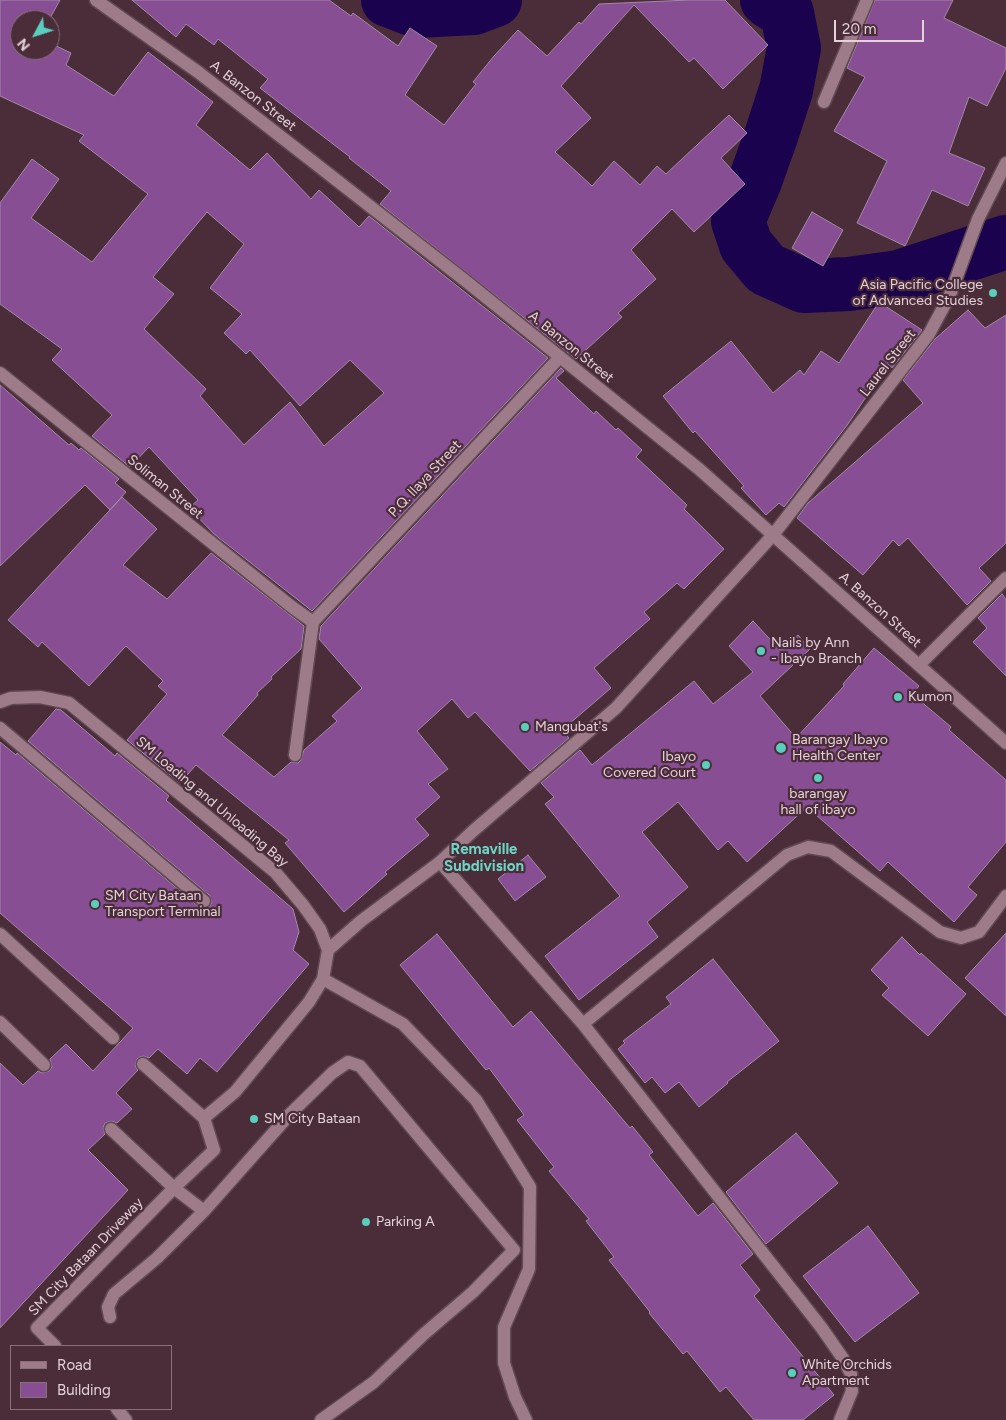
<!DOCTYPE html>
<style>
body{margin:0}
#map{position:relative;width:1006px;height:1420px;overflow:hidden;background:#4a2d39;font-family:Figtree,sans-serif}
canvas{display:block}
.legend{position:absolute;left:10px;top:1345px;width:162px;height:65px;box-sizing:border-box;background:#4a2d39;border:1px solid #886f79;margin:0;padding:6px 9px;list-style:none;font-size:15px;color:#e5d1d8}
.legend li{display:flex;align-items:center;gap:10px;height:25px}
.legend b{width:25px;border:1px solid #886f79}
.north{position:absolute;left:10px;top:10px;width:50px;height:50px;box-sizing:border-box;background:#4a2d39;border:1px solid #886f79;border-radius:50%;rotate:230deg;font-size:14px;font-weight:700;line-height:20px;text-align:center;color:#e5d1d8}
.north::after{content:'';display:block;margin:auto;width:18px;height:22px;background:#5acebc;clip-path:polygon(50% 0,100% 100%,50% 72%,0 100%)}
.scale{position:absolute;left:834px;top:20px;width:90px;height:22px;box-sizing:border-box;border:2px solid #e5d1d8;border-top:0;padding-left:6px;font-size:15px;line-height:18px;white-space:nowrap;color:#e5d1d8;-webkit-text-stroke:4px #4a2d39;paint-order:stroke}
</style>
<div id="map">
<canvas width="1006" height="1420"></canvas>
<ul class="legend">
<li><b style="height:6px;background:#9d7b88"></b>Road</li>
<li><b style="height:14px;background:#874e94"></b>Building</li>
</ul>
<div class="north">N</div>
<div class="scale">20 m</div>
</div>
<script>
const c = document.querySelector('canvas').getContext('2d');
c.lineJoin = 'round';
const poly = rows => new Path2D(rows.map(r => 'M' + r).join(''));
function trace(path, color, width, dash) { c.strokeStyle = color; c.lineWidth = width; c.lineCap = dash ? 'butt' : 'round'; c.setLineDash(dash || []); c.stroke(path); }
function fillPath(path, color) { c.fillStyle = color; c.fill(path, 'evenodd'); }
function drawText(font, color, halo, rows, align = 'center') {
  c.font = font + ' Figtree,sans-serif'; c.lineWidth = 4.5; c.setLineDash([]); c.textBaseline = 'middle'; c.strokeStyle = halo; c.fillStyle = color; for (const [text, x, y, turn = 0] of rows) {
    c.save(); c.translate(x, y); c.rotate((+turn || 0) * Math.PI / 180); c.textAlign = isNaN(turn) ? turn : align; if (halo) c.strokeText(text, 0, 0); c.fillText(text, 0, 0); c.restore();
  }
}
trace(poly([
 [388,0,417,11,474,8,495,0],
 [767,0,787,13,794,48,786,90,770,139,755,181,738,221,746,245,766,269,804,286,849,284,899,277,1006,242]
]), '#1a024f', 54);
const building = poly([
 [0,0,60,0,49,20,20,20,20,50,50,50,50,43,71,53,66,65,114,96,148,52,213,102,196,125,250,170,267,153,311,199,319,190,359,227,369,216,548,358,312,611,214,534,189,508,198,500,149,447,130,467,92,436,112,415,52,360,62,349,0,304,0,203,32,159,59,179,31,218,92,262,148,194,79,141,84,135,0,96,0,0],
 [207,212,244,244,210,288,242,314,224,333,246,354,250,350,300,406,350,360,384,393,324,446,290,402,244,445,200,396,206,389,144,329,174,294,153,277,207,212],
 [132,0,329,0,351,16,353,13,398,46,410,28,437,46,405,95,444,125,476,84,473,82,494,56,518,30,547,56,579,22,581,24,599,4,689,0,725,0,768,45,723,89,694,58,689,62,634,5,561,86,591,118,555,152,592,186,614,161,640,185,657,166,666,174,729,115,747,133,721,158,745,184,694,232,672,209,631,250,656,279,618,313,622,317,576,359,380,204,391,191,349,158,350,157,260,88,268,79,218,39,214,45,186,24,176,37,132,0],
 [875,0,953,0,944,18,1006,48,1006,68,987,106,969,97,949,153,985,168,968,206,932,190,905,246,857,223,887,161,834,131,865,77,847,68,875,0],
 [812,212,843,230,823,266,792,248,812,212],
 [879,302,922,330,892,368,888,364,848,424,784,507,779,503,766,515,741,488,744,486,695,431,693,433,663,396,731,341,773,393,800,370,804,375,821,351,839,363,879,302],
 [968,310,985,328,1006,315,1006,543,979,568,991,581,967,605,908,538,899,546,893,540,863,575,797,518,808,503,923,403,903,380,935,339,968,310],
 [561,368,564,371,556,378,594,414,596,411,616,430,618,428,642,450,636,457,687,505,684,509,724,549,684,589,677,583,644,612,650,619,594,668,611,688,562,730,569,738,530,771,475,712,468,718,452,699,417,731,448,769,428,784,440,797,415,819,429,835,385,872,387,874,344,912,285,843,289,840,196,765,180,783,127,740,167,694,158,686,163,681,126,646,89,686,42,642,38,647,8,620,122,497,157,529,123,565,167,599,211,553,304,626,301,649,271,677,272,679,257,693,258,695,222,735,274,777,291,762,298,763,301,760,304,750,337,721,332,716,362,688,319,639,321,626,561,368],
 [0,385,69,445,71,443,79,450,81,448,119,479,115,483,126,492,110,510,85,485,0,566,0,385],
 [1002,594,1006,599,1006,676,973,642,987,628,978,618,1002,594],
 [753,621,780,650,798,635,810,649,760,696,796,738,844,686,843,684,874,648,919,686,912,694,951,727,949,730,1006,780,1006,842,968,887,977,895,954,922,888,862,880,871,807,807,747,862,728,841,718,850,678,802,642,832,688,887,647,922,658,937,579,1000,545,956,620,896,545,804,554,797,541,783,580,750,592,765,694,681,713,704,753,672,729,646,753,621],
 [56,709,61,710,115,756,117,753,169,796,166,800,293,909,299,932,293,950,309,964,217,1072,200,1058,187,1074,158,1049,149,1058,144,1056,140,1057,137,1059,135,1066,138,1070,116,1093,132,1109,117,1123,112,1121,105,1123,103,1128,105,1134,88,1150,128,1190,0,1328,0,1063,23,1085,38,1071,42,1073,49,1071,52,1067,50,1059,66,1044,93,1071,133,1028,0,913,0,742,16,755,17,753,199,907,203,909,207,908,210,906,212,902,209,895,28,741,56,709],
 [528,855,546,877,515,901,498,879,528,855],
 [1006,933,1006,1016,965,978,1006,933],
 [437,934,513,1027,531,1011,630,1128,632,1126,653,1152,649,1155,698,1216,713,1203,753,1254,740,1265,760,1290,754,1296,834,1395,803,1420,754,1420,726,1387,720,1392,687,1351,683,1354,649,1313,650,1312,609,1260,614,1257,586,1221,589,1219,549,1171,554,1167,517,1120,524,1115,489,1068,486,1070,400,965,437,934],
 [902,937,920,955,921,953,966,994,928,1036,882,995,889,988,871,970,902,937],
 [713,959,779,1041,727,1082,728,1083,699,1107,679,1082,665,1093,652,1077,645,1083,618,1049,625,1043,623,1041,671,1004,666,997,713,959],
 [796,1133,838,1183,766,1244,726,1192,796,1133],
 [868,1226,919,1293,855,1342,803,1276,868,1226]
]);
fillPath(building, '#874e94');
trace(building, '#a18ba6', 1);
const lane = poly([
 [919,665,1006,578],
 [0,702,11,698,40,697,69,703,275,872,303,905,320,929,328,950,323,979,309,1002,235,1092,204,1118,143,1064],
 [0,728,204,901],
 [0,934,113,1038],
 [328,950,361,921,440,862],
 [0,1022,44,1065],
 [204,1211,290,1114,332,1073,348,1062,360,1066,514,1250,473,1292,424,1334,374,1382,321,1420],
 [110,1317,108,1307,114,1294,157,1258,204,1211,174,1188,111,1129],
 [55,1346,37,1328,174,1188,214,1150,204,1118],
 [117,1409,126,1420]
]);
const street = poly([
 [824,102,867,0],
 [0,373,292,607,313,622],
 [773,535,616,708,473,831,440,862,583,1024,821,1327,844,1360,851,1374,852,1391,840,1420],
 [313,622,560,357],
 [295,755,313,622],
 [323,979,403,1024,476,1100,530,1187,529,1269,504,1327,504,1363,515,1397,526,1420],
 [583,1024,787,855,808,847,831,851,940,932,961,938,979,932,1006,896]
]);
const secondary = poly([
 [96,0,198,72,467,282,699,469,1006,743],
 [773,535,929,334,950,295,978,219,1006,163]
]);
trace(lane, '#624a54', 15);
trace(street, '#624a54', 15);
trace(secondary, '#624a54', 15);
trace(lane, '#9d7b88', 12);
trace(street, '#9d7b88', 12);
trace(secondary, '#9d7b88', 12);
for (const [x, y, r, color] of [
 [993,293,5,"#5acebc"],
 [761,651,5,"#5acebc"],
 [898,697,5,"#5acebc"],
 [525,727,5,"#5acebc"],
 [781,748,6,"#5acebc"],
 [706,765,5,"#5acebc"],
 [818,778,5,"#5acebc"],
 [95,904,5,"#5acebc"],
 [254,1119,5,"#5acebc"],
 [366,1222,5,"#5acebc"],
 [792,1373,5,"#5acebc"]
]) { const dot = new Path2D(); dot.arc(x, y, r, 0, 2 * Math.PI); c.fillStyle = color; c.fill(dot); trace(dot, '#4a2d39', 2); }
drawText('14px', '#e5d1d8', '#4a2d39', [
 ["A. Banzon Street",253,96,38],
 ["A. Banzon Street",571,347,39],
 ["Laurel Street",888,363,-52],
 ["P.Q. Ilaya Street",425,479,-47],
 ["Soliman Street",165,487,39],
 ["A. Banzon Street",880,610,42],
 ["SM Loading and Unloading Bay",212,802,40],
 ["SM City Bataan Driveway",86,1257,-46]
]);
drawText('14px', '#e5d1d8', '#4a2d39', [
 ["Asia Pacific College",983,285,"right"],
 ["of Advanced Studies",983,301,"right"],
 ["Nails by Ann",771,643],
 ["- Ibayo Branch",771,659],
 ["Kumon",908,697],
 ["Mangubat's",535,727],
 ["Barangay Ibayo",792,740],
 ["Health Center",792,756],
 ["Ibayo",696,757,"right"],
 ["Covered Court",696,773,"right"],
 ["barangay",818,794,"center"],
 ["hall of ibayo",818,810,"center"],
 ["SM City Bataan",105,896],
 ["Transport Terminal",105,912],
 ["SM City Bataan",264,1119],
 ["Parking A",376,1222],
 ["White Orchids",802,1365],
 ["Apartment",802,1381]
], 'left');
drawText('bold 15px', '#6dd5c4', '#4a2d39', [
 ["Remaville",484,850],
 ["Subdivision",484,867]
]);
</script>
